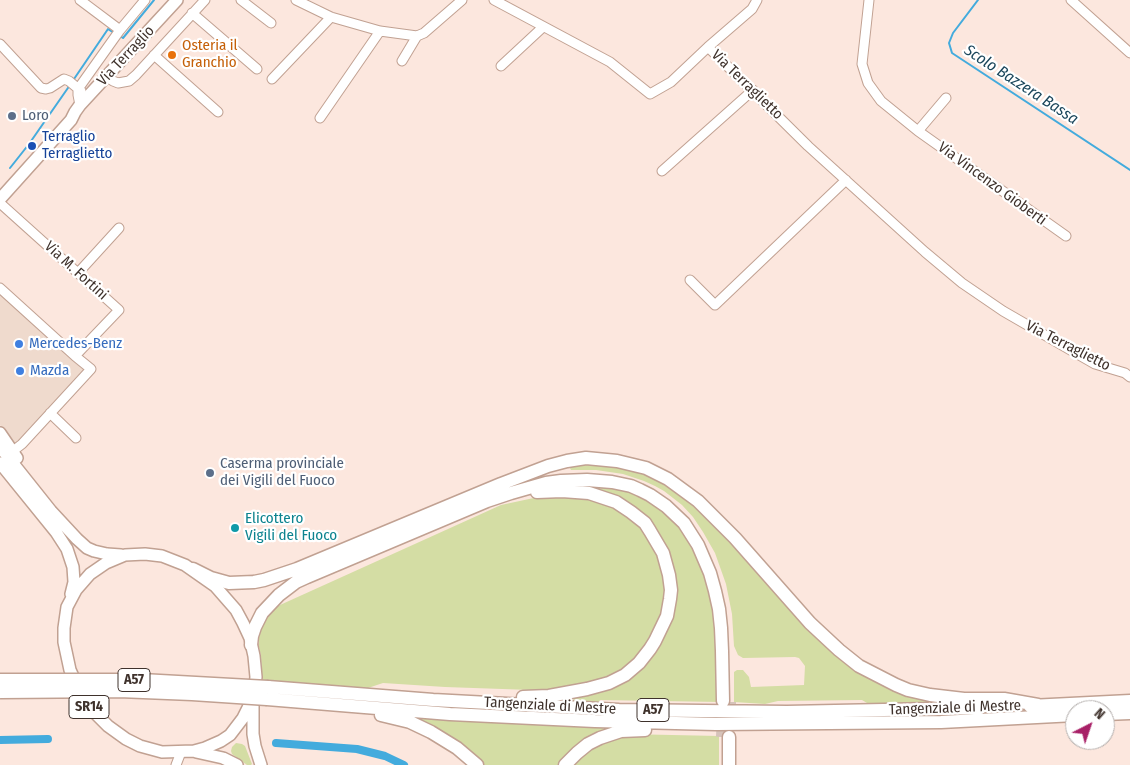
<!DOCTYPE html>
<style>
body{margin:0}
#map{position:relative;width:1130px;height:765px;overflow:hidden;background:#fce7de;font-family:"Fira Sans Condensed",sans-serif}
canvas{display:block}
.north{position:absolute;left:1065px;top:700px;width:50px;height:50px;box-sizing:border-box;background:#fff;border:1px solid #b2adab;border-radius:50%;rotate:41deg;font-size:14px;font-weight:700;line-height:20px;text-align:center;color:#3f322c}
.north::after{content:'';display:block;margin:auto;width:18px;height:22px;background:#a82067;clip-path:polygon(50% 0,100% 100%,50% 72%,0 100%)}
</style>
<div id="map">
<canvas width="1130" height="765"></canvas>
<div class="north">N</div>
</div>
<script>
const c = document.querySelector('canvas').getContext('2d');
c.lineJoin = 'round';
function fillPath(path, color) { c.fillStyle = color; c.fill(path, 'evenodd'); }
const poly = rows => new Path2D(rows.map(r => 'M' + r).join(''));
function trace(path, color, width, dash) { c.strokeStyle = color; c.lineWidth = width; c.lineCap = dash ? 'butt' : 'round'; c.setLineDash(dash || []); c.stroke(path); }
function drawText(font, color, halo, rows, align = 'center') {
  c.font = font + ' "Fira Sans Condensed",sans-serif'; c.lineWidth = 4.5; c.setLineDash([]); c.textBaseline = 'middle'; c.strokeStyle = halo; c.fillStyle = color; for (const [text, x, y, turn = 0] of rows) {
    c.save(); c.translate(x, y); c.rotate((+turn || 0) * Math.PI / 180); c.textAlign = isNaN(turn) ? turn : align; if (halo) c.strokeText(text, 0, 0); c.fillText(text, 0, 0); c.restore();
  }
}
fillPath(poly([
 [0,292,86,371,18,443,15,443,0,425]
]), '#efdacd');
fillPath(poly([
 [604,463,641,471,686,496,833,648,930,700,929,703,872,706,862,700,778,701,765,704,734,702,734,672,737,670,743,670,749,677,751,687,804,685,805,666,799,658,795,657,743,658,738,655,734,646,732,614,726,584,715,553,703,532,693,517,682,505,664,491,655,486,644,481,623,474,596,470,571,470,570,468,571,465],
 [595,485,623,490,642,496,674,518,692,543,714,600,720,702,600,700,599,702,573,702,574,697,620,681,671,618,656,532,578,486],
 [569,494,613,503,653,538,669,595,647,652,614,678,535,693,531,690,445,687,383,683,368,688,262,680,261,656,259,647,259,637,262,626,267,618,272,611,280,605,501,505,543,496],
 [414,717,606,727,607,730,562,765,480,765],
 [625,734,719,736,719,765,571,765,592,746],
 [236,743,242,744,245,746,252,764,251,765,247,765,232,754,231,751,232,747]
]), '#d4dda4');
trace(poly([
 [978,0,953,33,949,43,952,53,1130,170],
 [120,36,123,38,154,0],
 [74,79,108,29,114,33],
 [10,168,29,144,70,85]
]), '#43abdd', 2);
trace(poly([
 [0,740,48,739],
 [276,743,357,749,385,756,404,765]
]), '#43abdd', 8);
trace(poly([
 [730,722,730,702],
 [722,737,723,714]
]), '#d6c3ba', 12, [12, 6]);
const minor = poly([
 [80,0,120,30],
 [241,0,271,23],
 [296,0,331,17,380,31,417,36,424,33,462,0],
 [494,0,610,62,650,94,671,82,708,47,808,146,925,252,962,283,1003,311,1074,352,1095,364,1125,373,1130,377],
 [869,0,862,64,868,83,881,101,918,131,1066,236],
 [1071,0,1130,53],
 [192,13,257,69],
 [0,44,41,88,46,89,50,88,64,79,69,81,81,91],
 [708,47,752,9,757,0],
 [154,55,218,112],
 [402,61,417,36],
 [501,66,543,27],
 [107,77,113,81,118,83,129,81,136,75,205,0],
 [272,79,331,17],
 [80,105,78,95,78,89,120,30,145,0],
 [320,118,380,31],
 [918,131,946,98],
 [662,171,753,90],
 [0,203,119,310,75,356,0,288],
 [78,273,119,228],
 [690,280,715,305,846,180],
 [50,413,76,438],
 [13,451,22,444,91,369,75,356],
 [176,765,181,752]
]);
const major = poly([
 [0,199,71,120,75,112,80,105,177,0],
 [0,433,17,458],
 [0,447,51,511,77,539,87,548,94,551,107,554,121,555],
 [0,463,56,532,67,549,73,567,74,582,71,594],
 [145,554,162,556,185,565,215,586,236,610,243,623,250,638,254,656,256,677,255,686,249,706,243,718,230,735,221,741,205,748,194,751,162,752,140,746,126,739,108,726,90,708,82,696,70,670,64,642,64,628,67,607,76,590,90,574,106,563,125,555,145,554],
 [253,700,253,734,255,746,261,765],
 [196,752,223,758,237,765]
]);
const highway = poly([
 [193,569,211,578,229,583,254,582,264,580,297,569,501,484,548,466,567,461,586,458,617,461,646,468,668,479,698,501,735,538,810,623,839,650,859,666,896,685,908,690,930,695,964,699,1004,699,1038,705],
 [251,645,252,636,255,627,262,613,279,595,296,582,307,577,487,501,511,493,546,483,561,481,587,480,612,482,631,486,640,490,650,495,666,506,684,523,698,545,710,573,715,591,719,609,721,628,722,651,723,701],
 [268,687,433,700,619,710,787,712,980,708],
 [523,697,549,696,587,689,609,683,625,675,639,663,650,649,655,641,667,616,670,599,671,590,669,575,663,553,650,531,645,523,631,512,616,502,589,493,562,491,537,492],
 [267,699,450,714,595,721,716,724,941,722,1075,715],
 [1030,706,1130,701],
 [1105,714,1130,713],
 [381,715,410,722,431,732,457,748,477,765],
 [565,765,577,753,588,744,600,738,621,731,645,730],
 [729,765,729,737]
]);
trace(minor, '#c1a192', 11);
trace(major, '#c1a192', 14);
trace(highway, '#c1a192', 15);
trace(minor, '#fff', 9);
trace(major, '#fff', 11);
trace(highway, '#fff', 12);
const highwayBridge = poly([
 [0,680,142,680,268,687],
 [0,692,119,691,192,694,267,699]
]);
trace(highwayBridge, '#c1a192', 15, []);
trace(highwayBridge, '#fff', 12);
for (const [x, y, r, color] of [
 [172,55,5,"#e8710a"],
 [12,116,5,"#5c6f8a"],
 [32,146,5,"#1a4fb4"],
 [19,344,5,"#3f7fe0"],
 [20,371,5,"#3f7fe0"],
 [210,473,5,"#5c6f8a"],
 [235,528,5,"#0f9aa8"]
]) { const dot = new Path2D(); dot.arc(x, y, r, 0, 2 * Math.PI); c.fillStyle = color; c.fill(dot); trace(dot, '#fff', 2); }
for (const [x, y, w] of [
 [134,680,32],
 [89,707,40],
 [653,710,32]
]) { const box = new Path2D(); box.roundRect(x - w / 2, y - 11.5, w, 23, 4); c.fillStyle = '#fff'; c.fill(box); trace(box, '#3f322c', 1); }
drawText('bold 14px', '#3f322c', null, [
 ["A57",134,680],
 ["SR14",89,707],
 ["A57",653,710]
]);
drawText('15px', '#c56008', '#fff', [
 ["Osteria il",182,46],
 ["Granchio",182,63]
], 'left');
drawText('15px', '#3f322c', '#fff', [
 ["Via Terraglio",126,56,-47],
 ["Via Terraglietto",747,85,44],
 ["Via Vincenzo Gioberti",992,184,36],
 ["Via M. Fortini",76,271,42],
 ["Via Terraglietto",1068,346,27],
 ["Tangenziale di Mestre",550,706,3],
 ["Tangenziale di Mestre",955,708,-2]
]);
drawText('15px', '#4e5e75', '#fff', [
 ["Loro",22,116],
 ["Caserma provinciale",220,464],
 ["dei Vigili del Fuoco",220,481]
], 'left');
drawText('15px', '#164399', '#fff', [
 ["Terraglio",42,137],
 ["Terraglietto",42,154]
], 'left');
drawText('15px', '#366cbe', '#fff', [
 ["Mercedes-Benz",29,344],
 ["Mazda",30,371]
], 'left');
drawText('15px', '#0d838f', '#fff', [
 ["Elicottero",245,519],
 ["Vigili del Fuoco",245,536]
], 'left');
drawText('italic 16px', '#1b465b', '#fff', [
 ["Scolo Bazzera Bassa",1021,85,33]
]);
</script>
